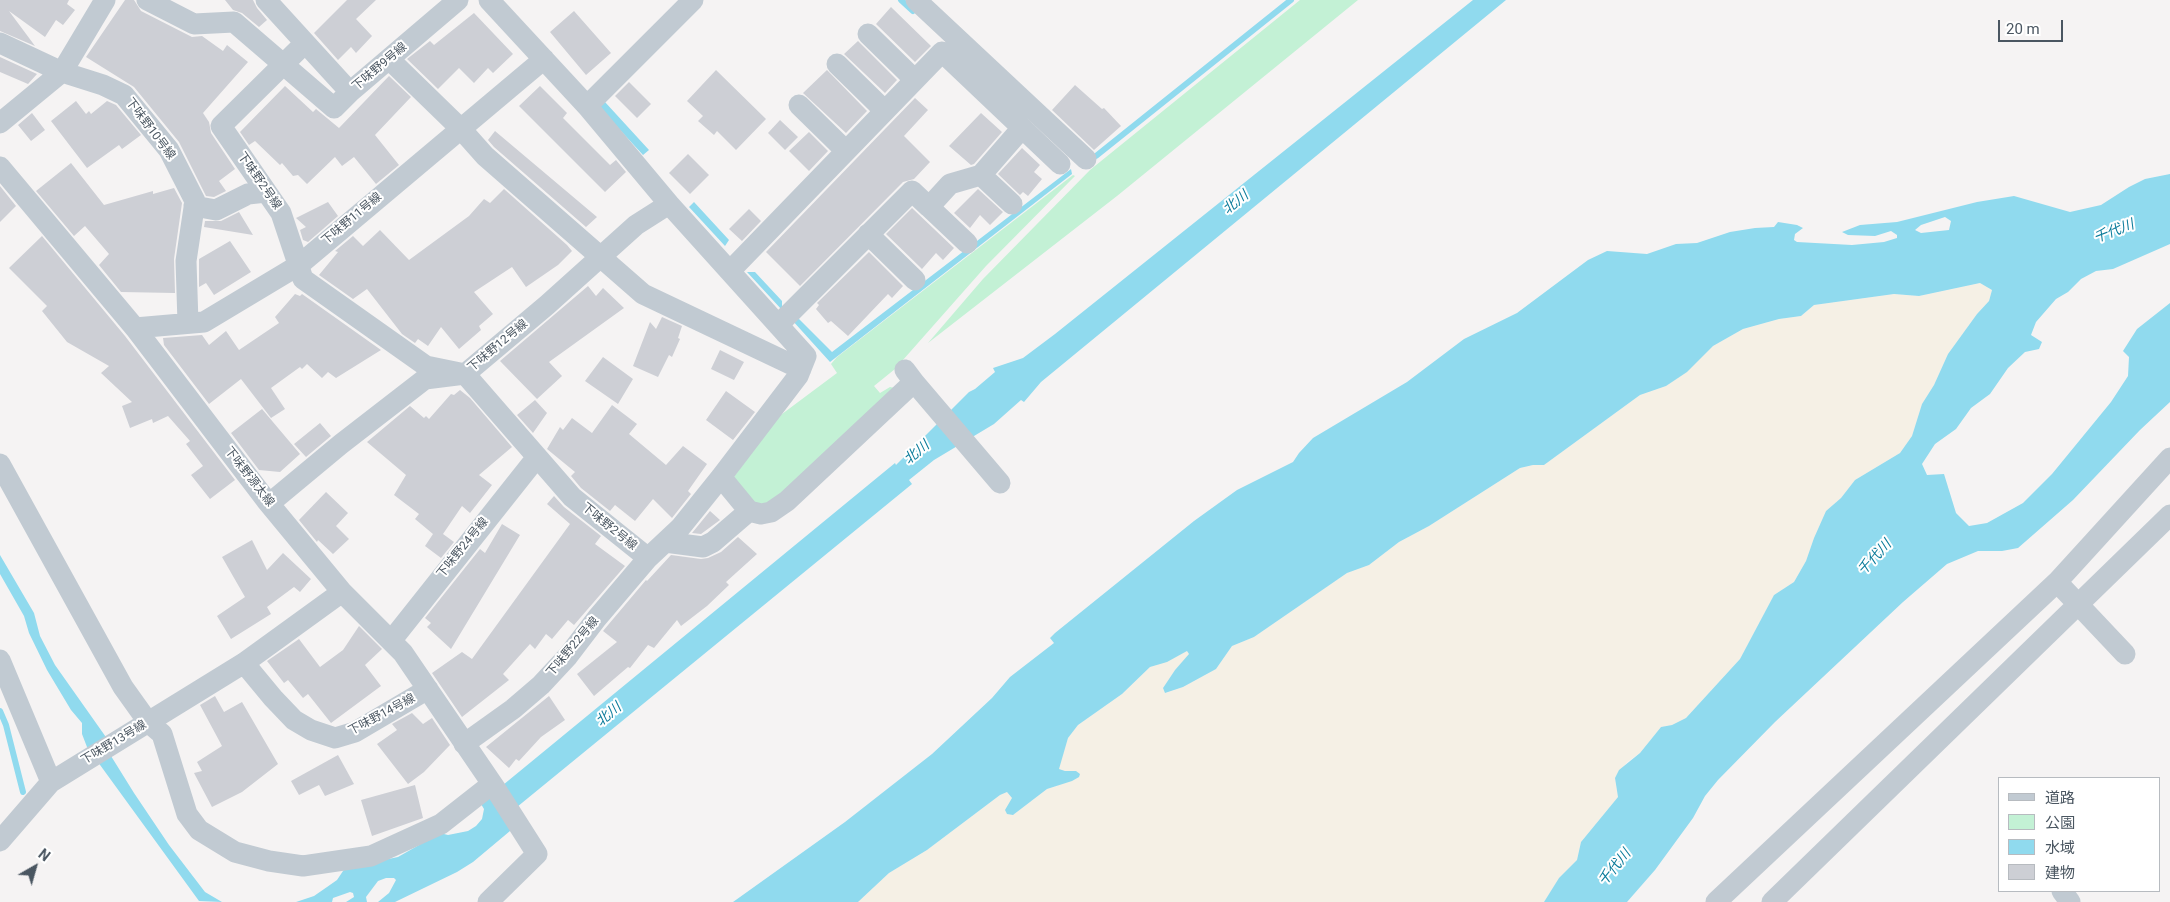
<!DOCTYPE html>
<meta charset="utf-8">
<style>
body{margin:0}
#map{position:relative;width:2170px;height:902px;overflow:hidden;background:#f5f3f3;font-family:Roboto,"Noto Sans JP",sans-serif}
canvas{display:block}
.legend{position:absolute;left:1998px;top:777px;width:162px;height:115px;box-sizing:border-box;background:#fff;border:1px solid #b7bbc0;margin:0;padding:6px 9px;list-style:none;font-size:15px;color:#4a5661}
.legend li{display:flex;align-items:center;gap:10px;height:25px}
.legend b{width:25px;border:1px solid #b7bbc0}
.north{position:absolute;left:10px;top:842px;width:50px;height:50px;-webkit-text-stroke:4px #fff;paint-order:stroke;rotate:38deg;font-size:14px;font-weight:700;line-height:20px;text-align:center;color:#4a5661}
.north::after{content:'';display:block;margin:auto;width:18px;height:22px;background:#4a5661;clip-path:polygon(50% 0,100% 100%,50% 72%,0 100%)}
.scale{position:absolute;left:1998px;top:20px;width:65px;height:22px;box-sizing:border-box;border:2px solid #4a5661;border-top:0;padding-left:6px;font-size:15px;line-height:18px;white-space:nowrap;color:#4a5661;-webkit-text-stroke:4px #fff;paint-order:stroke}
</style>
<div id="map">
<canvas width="2170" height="902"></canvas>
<ul class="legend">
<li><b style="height:6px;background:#c1cad2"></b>道路</li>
<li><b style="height:14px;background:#c3f1d5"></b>公園</li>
<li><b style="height:14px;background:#90daee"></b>水域</li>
<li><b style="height:14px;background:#cdcfd5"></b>建物</li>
</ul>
<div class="north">N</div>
<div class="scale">20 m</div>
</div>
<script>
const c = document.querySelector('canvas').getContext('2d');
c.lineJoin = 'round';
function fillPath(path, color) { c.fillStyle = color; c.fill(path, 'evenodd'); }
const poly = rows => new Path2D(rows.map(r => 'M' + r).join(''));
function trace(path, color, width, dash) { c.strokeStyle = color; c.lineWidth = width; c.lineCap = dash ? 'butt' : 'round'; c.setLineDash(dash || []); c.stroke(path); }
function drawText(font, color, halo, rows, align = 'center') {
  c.font = font + ' Roboto,"Noto Sans JP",sans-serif'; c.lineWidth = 4; c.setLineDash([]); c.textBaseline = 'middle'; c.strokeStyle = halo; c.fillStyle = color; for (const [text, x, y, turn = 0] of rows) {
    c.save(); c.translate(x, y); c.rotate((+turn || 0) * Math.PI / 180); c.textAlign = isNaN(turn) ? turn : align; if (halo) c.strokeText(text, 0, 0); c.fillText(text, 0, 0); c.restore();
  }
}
fillPath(poly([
 [1300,0,1358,0,1117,196,928,343,983,279,1090,170],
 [1073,175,1075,176,986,266,895,369,874,386,880,393,890,387,895,388,792,491,760,510,730,482,778,417,837,373,831,364,837,357]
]), '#c3f1d5');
fillPath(poly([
 [1980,283,1992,290,1989,301,1977,314,1948,354,1934,385,1922,404,1912,436,1900,453,1855,480,1841,498,1826,511,1814,538,1806,561,1794,582,1774,595,1740,659,1686,718,1672,725,1661,727,1640,753,1627,762,1615,778,1618,797,1581,842,1577,860,1559,878,1544,902,858,902,889,873,927,850,1000,795,1007,792,1012,798,1013,815,1047,789,1057,786,1076,771,1065,771,1058,769,1068,738,1078,725,1122,694,1150,667,1167,661,1187,651,1190,655,1175,670,1163,688,1166,693,1183,687,1216,669,1232,646,1254,637,1347,573,1369,565,1399,542,1429,526,1520,468,1533,465,1544,465,1640,395,1666,386,1686,372,1713,346,1743,329,1779,319,1801,316,1814,305,1894,294,1919,296]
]), '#f5f0e5');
fillPath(poly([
 [1473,0,1506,0,1041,382,1024,402,1021,400,994,424,934,460,909,480,912,484,517,807,510,831,473,862,457,872,395,902,378,902,389,893,396,880,394,878,386,878,378,881,366,897,367,902,346,902,354,897,353,893,350,892,333,898,332,902,296,902,314,896,327,887,337,880,345,868,398,857,440,833,448,835,468,831,476,826,482,819,484,809,481,804,503,785,895,463,896,465,969,392,975,389,995,372,993,368,1023,358,1055,334],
 [605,102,649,150,643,155,598,106],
 [1071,169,1072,174,830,362,792,320,799,319,832,352],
 [2170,174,2170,244,2113,269,2096,271,2081,279,2068,292,2056,299,2036,322,2031,335,2042,342,2039,349,2025,352,2008,368,1990,394,1971,408,1956,429,1935,444,1922,464,1927,475,1944,474,1956,513,1969,526,1987,523,2023,503,2052,474,2111,402,2128,376,2129,357,2123,351,2137,329,2170,303,2170,402,2140,430,2073,500,2018,548,2002,551,1978,551,1947,564,1903,602,1775,722,1718,780,1705,796,1693,818,1655,870,1627,902,1544,902,1559,878,1577,860,1581,842,1618,797,1615,778,1619,770,1640,753,1661,727,1672,725,1686,718,1740,659,1774,595,1794,582,1806,561,1814,538,1826,511,1841,498,1855,480,1900,453,1912,436,1922,404,1934,385,1948,354,1977,314,1989,301,1992,290,1980,283,1919,296,1894,294,1814,305,1801,316,1779,319,1743,329,1713,346,1687,372,1666,386,1640,395,1544,465,1533,465,1520,468,1429,526,1399,542,1369,565,1347,573,1254,637,1232,646,1216,669,1183,687,1165,693,1163,688,1175,670,1189,654,1187,651,1167,662,1150,667,1122,694,1078,725,1068,738,1059,769,1065,771,1076,771,1080,774,1079,777,1072,781,1047,789,1013,815,1007,814,1005,810,1012,798,1007,792,1000,795,927,850,889,873,858,902,733,902,845,822,932,754,992,698,1010,677,1054,643,1050,638,1055,633,1194,521,1237,490,1293,462,1299,453,1313,438,1407,382,1464,339,1517,313,1588,260,1607,251,1647,254,1676,244,1697,243,1730,232,1755,228,1774,227,1778,222,1797,225,1803,228,1795,234,1794,240,1797,242,1852,245,1884,242,1897,238,1897,235,1891,231,1875,236,1848,235,1842,232,1860,225,1897,222,1977,202,2014,196,2070,212,2101,205,2129,187,2145,179],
 [1945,217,1951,221,1949,230,1921,233,1915,230,1921,225],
 [694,202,729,240,725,246,689,207],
 [747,272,755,272,782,301,782,310],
 [0,555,34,613,40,636,55,665,108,740,111,756,134,793,169,845,205,892,222,902,199,901,87,747,82,734,82,723,71,710,47,670,29,633,24,616,0,574]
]), '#90daee');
trace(poly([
 [901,0,913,11],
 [1096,156,1291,0],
 [0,711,6,725,23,792]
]), '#90daee', 6);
fillPath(poly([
 [0,0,69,0,67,4,75,10,63,25,56,20,45,37,9,11,35,46,0,31],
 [125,0,134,0,141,11,192,37,202,36,223,51,227,45,248,62,203,113,209,122,211,133,235,169,219,181,226,191,214,197,206,196,179,142,134,87,86,57],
 [225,0,253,0,257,8,267,20,259,27,242,13,233,10],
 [347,0,376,0,356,19,372,36,356,53,351,47,338,60,314,33],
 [891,7,931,46,915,62,876,24],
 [574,11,611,53,586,75,550,32],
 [474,13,513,54,493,73,488,68,474,83,459,68,438,89,407,59,430,41,434,45],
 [858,41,897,80,885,93,844,54],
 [0,57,37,74,28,84,0,72],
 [716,70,766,119,736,150,717,131,714,135,698,121,703,116,687,101],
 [827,70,867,111,846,133,803,93],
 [389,76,411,97,375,135,399,165,376,184,354,157,342,166,335,157,307,184,298,175,293,176,282,163,280,165,255,141,249,145,240,132,285,86,313,112,316,109,339,128],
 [629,82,651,104,637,118,615,96],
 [1075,85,1102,109,1104,108,1121,126,1094,150,1052,110],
 [540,86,567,113,563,118,610,165,616,160,626,172,605,192,519,106],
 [915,98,928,110,904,136,930,162,914,179,903,182,800,286,766,252],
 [76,101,86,114,89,111,91,114,107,101,116,105,141,135,122,149,119,145,87,168,51,121],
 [32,113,45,130,31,141,18,125],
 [981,113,1002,132,974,164,971,165,949,146],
 [780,120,798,137,785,150,768,133],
 [495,131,597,217,586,227,494,147,488,140],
 [809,132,828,151,809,171,789,151],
 [1022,148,1040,165,1034,172,1042,179,1028,196,1023,192,1020,195,998,174],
 [688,154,709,175,690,194,669,173],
 [71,163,104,205,153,191,153,194,174,188,182,203,174,259,175,293,121,292,99,265,109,254,85,226,74,236,36,191],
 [0,186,16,206,0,222],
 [504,189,567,245,572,251,558,265,526,287,512,267,474,292,493,314,479,326,481,330,459,349,441,327,428,346,418,339,415,343,402,334,367,289,353,299,319,275,338,252,335,251,353,236,363,246,380,230,409,260,469,216,484,199,490,203],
 [978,189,1003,212,990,225,980,215,970,228,954,213],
 [328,202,338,216,308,242,303,240,300,230,306,227,296,218],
 [912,208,954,248,943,260,936,253,922,269,886,234],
 [749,209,761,221,742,241,729,229],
 [239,212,253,235,204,227,205,221,221,221],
 [42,236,125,336,235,480,210,499,191,475,203,466,186,444,190,441,168,416,153,423,152,419,130,428,122,406,132,402,101,373,109,366,67,342,42,311,47,306,9,268],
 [230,241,251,272,214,295,206,283,199,287,199,259],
 [869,252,903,286,892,298,888,294,848,336,831,321,828,323,816,309,819,305,817,303],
 [588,286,596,296,603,288,624,308,549,362,562,376,537,399,500,361],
 [295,294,300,296,302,294,381,350,336,378,328,372,322,378,307,364,302,369,300,367,271,388,285,409,271,418,241,379,209,404,164,345,163,338,202,335,209,345,226,331,239,350,279,323,275,317],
 [662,317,682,326,678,338,680,339,672,357,669,355,658,377,633,366,650,322,656,329],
 [720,350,744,362,734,380,711,369],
 [603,357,633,379,618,404,585,381],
 [460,390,470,398,512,447,479,475,492,485,470,513,462,506,443,534,454,542,441,558,425,546,433,534,415,519,419,514,394,495,406,475,367,442,410,406,424,418,426,416,429,419,451,394,454,395],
 [726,391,755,412,733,440,706,420],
 [535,400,547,413,533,433,517,415],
 [612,405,637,424,629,434,666,465,683,446,707,464,688,491,691,494,672,518,653,499,635,521,615,505,610,511,581,488,571,476,575,472,547,449,560,427,563,430,572,418,592,433],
 [262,409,300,454,280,472,259,470,231,433],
 [320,423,331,436,306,457,294,444],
 [326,492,348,513,336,526,349,539,333,554,318,540,317,542,299,520],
 [554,496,564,507,601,536,595,544,625,566,574,625,568,620,552,639,546,634,535,649,530,644,503,674,509,680,462,717,432,673,462,652,472,659,570,524,547,504],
 [710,511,720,520,701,534,692,533],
 [502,524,520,535,451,649,427,627,431,623,425,618,480,549,485,553],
 [738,537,757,554,726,582,729,585,707,606,681,626,677,620,654,648,648,645,630,668,628,667,594,696,577,674,617,642,603,631,646,580,647,581,671,555,701,559,708,558,721,552],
 [252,540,267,570,283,553,311,579,300,592,294,587,267,607,271,614,231,639,217,616,245,597,222,557],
 [359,626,382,649,365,665,381,686,331,723,308,694,303,698,288,680,284,683,267,661,299,639,320,667,343,650],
 [215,696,224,712,242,702,278,764,242,792,212,807,194,773,202,771,197,762,222,746,200,705],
 [549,696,565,720,541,737,519,761,516,759,509,768,486,747],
 [412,713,423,724,432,718,450,745,424,772,408,784,377,744,397,730,392,724],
 [338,755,354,784,325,796,319,785,299,795,291,781],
 [415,785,423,818,372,836,361,800]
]), '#cdcfd5');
trace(poly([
 [147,0,194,24,234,22,334,108,350,92],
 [266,0,350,92,458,0],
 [916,0,1086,159],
 [868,34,915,80],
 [0,43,62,72,103,85,124,95,169,150,195,201,186,261,188,323],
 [305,43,221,126,281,213,303,279,426,366,465,374,572,497,648,558,680,528,721,477,798,376,806,356,669,204,587,106,489,0],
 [389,59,461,129,485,156,643,294,801,369],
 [837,64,885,111],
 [799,105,846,151],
 [587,106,693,0],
 [0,123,62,72,105,0],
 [0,167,135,328,266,500,342,592,403,653,495,788,537,854,488,902],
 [981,175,1012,204],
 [194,206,216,210,248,194,266,192],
 [929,207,967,243],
 [868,234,915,280],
 [730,271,942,52,1060,164],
 [778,325,912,191,929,207,950,184,981,175,1022,128],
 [135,328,204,322,299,265,544,59],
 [905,370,914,382,1000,483],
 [0,464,123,687,148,722,162,734,187,814,199,830,235,852,269,861,303,866,371,856,441,824,492,784],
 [721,477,749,511,761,514,771,512,787,501,914,382],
 [270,503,341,444,425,379,465,374,547,305,636,225,669,204],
 [665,542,703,547,713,542,749,511],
 [2057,582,2125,654],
 [391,641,537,457],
 [0,660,51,782],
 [244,663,273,698,294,720,311,730,335,738,355,732,428,689],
 [464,744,513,709,541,685,568,656,597,618,648,558],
 [0,841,51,782,244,663,342,592],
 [2062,891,2070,902],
 [1716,902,2057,582,2170,458],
 [1772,902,2170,515]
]), '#c1cad2', 21);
drawText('12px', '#4a5661', '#fff', [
 ["下味野9号線",380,67,-40],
 ["下味野10号線",150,129,53],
 ["下味野2号線",259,181,55],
 ["下味野11号線",352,219,-40],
 ["下味野12号線",498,346,-40],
 ["下味野源太線",249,477,52],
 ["下味野2号線",609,527,39],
 ["下味野24号線",463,548,-51],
 ["下味野22号線",573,647,-50],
 ["下味野14号線",382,715,-28],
 ["下味野13号線",114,743,-31]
]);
drawText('italic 14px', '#0c7c9b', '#fff', [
 ["北川",1236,203,-39],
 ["千代川",2114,232,-21],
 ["北川",917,453,-40],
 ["千代川",1875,558,-47],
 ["北川",609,715,-40],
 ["千代川",1615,868,-51]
]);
</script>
